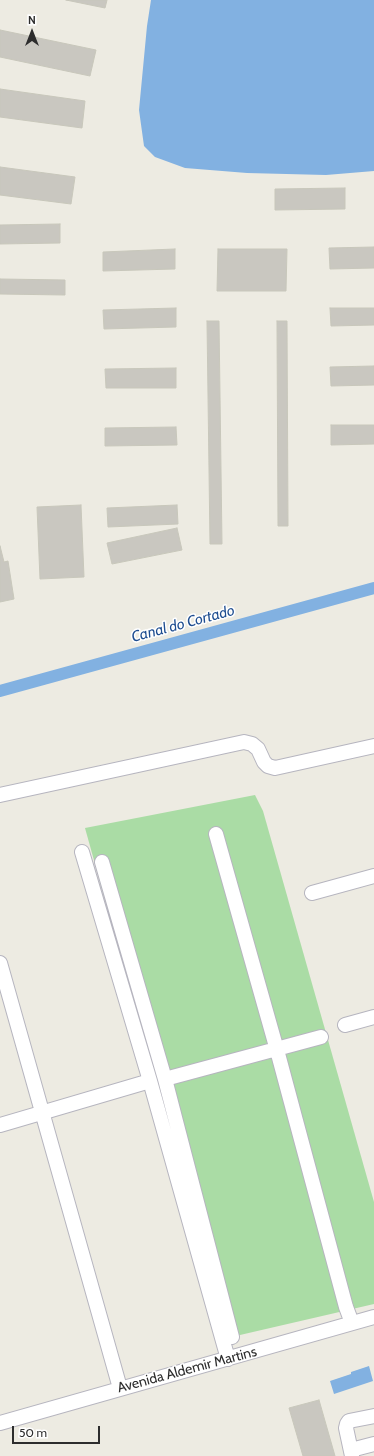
<!DOCTYPE html>
<style>
body{margin:0}
#map{position:relative;width:374px;height:1456px;overflow:hidden;background:#edebe2;font-family:Cabin,sans-serif}
canvas{display:block}
.north{position:absolute;left:12px;top:12px;width:40px;height:40px;-webkit-text-stroke:3px #fff;paint-order:stroke;rotate:0deg;font-size:11px;font-weight:700;line-height:16px;text-align:center;color:#2d2d2d}
.north::after{content:'';display:block;margin:auto;width:14px;height:18px;background:#2d2d2d;clip-path:polygon(50% 0,100% 100%,50% 72%,0 100%)}
.scale{position:absolute;left:12px;top:1426px;width:88px;height:18px;box-sizing:border-box;border:2px solid #2d2d2d;border-top:0;padding-left:5px;font-size:12px;line-height:14px;white-space:nowrap;color:#2d2d2d;-webkit-text-stroke:3px #fff;paint-order:stroke}
</style>
<div id="map">
<canvas width="374" height="1456"></canvas>
<div class="north">N</div>
<div class="scale">50 m</div>
</div>
<script>
const c = document.querySelector('canvas').getContext('2d');
c.lineJoin = 'round';
function fillPath(path, color) { c.fillStyle = color; c.fill(path, 'evenodd'); }
const poly = rows => new Path2D(rows.map(r => 'M' + r).join(''));
function trace(path, color, width, dash) { c.strokeStyle = color; c.lineWidth = width; c.lineCap = dash ? 'butt' : 'round'; c.setLineDash(dash || []); c.stroke(path); }
function drawText(font, color, halo, rows, align = 'center') {
  c.font = font + ' Cabin,sans-serif'; c.lineWidth = 3; c.setLineDash([]); c.textBaseline = 'middle'; c.strokeStyle = halo; c.fillStyle = color; for (const [text, x, y, turn = 0] of rows) {
    c.save(); c.translate(x, y); c.rotate((+turn || 0) * Math.PI / 180); c.textAlign = isNaN(turn) ? turn : align; if (halo) c.strokeText(text, 0, 0); c.fillText(text, 0, 0); c.restore();
  }
}
fillPath(poly([
 [255,795,263,811,374,1202,374,1304,227,1338,85,828]
]), '#aadca5');
fillPath(poly([
 [151,0,374,0,374,171,326,175,247,173,185,168,155,157,144,146,139,110,147,26],
 [369,1366,373,1381,334,1394,330,1381,351,1374,351,1372]
]), '#82b1e1');
trace(poly([
 [0,691,374,588]
]), '#82b1e1', 12);
const building = poly([
 [66,0,107,0,105,8,66,0],
 [0,30,96,50,90,76,0,57,0,30],
 [0,89,85,101,82,128,0,117,0,89],
 [0,167,75,177,71,204,0,195,0,167],
 [345,188,345,209,275,210,275,189,345,188],
 [60,224,60,243,0,244,0,225,60,224],
 [374,247,374,268,330,269,329,248,374,247],
 [175,249,175,269,103,271,103,252,175,249],
 [218,249,287,249,286,291,217,291,218,249],
 [0,279,65,280,65,295,0,294,0,279],
 [176,308,176,327,104,329,103,310,176,308],
 [330,308,374,308,374,325,331,326,330,308],
 [207,321,219,321,222,544,210,544,207,321],
 [277,321,287,321,288,526,278,526,277,321],
 [374,366,374,385,331,386,330,367,374,366],
 [176,368,176,388,106,388,105,369,176,368],
 [331,425,374,425,374,444,331,445,331,425],
 [176,427,177,445,105,446,105,428,176,427],
 [81,505,84,577,40,579,37,507,81,505],
 [177,505,178,524,108,527,107,508,177,505],
 [177,528,182,550,112,564,107,543,177,528],
 [0,546,4,562,8,561,14,599,0,602,0,546],
 [319,1400,335,1456,303,1456,289,1408,319,1400]
]);
fillPath(building, '#c9c7c0');
trace(building, '#c8c7bb', 1);
const street = poly([
 [0,795,244,742,252,744,258,749,264,762,268,766,275,768,374,746],
 [216,834,277,1050,346,1307,352,1323],
 [82,852,150,1081,228,1359],
 [102,862,165,1079,232,1337],
 [312,893,374,876],
 [0,963,120,1388],
 [345,1025,374,1017],
 [165,1079,321,1037],
 [0,1125,150,1081],
 [0,1423,374,1317],
 [351,1450,374,1444],
 [352,1456,346,1428,347,1424,349,1421,374,1416]
]);
trace(street, '#b6b5bf', 16);
trace(street, '#fff', 14);
drawText('14px', '#2d2d2d', '#fff', [
 ["Avenida Aldemir Martins",187,1370,-15]
]);
drawText('italic 15px', '#1e4d90', '#fff', [
 ["Canal do Cortado",183,624,-15]
]);
</script>
